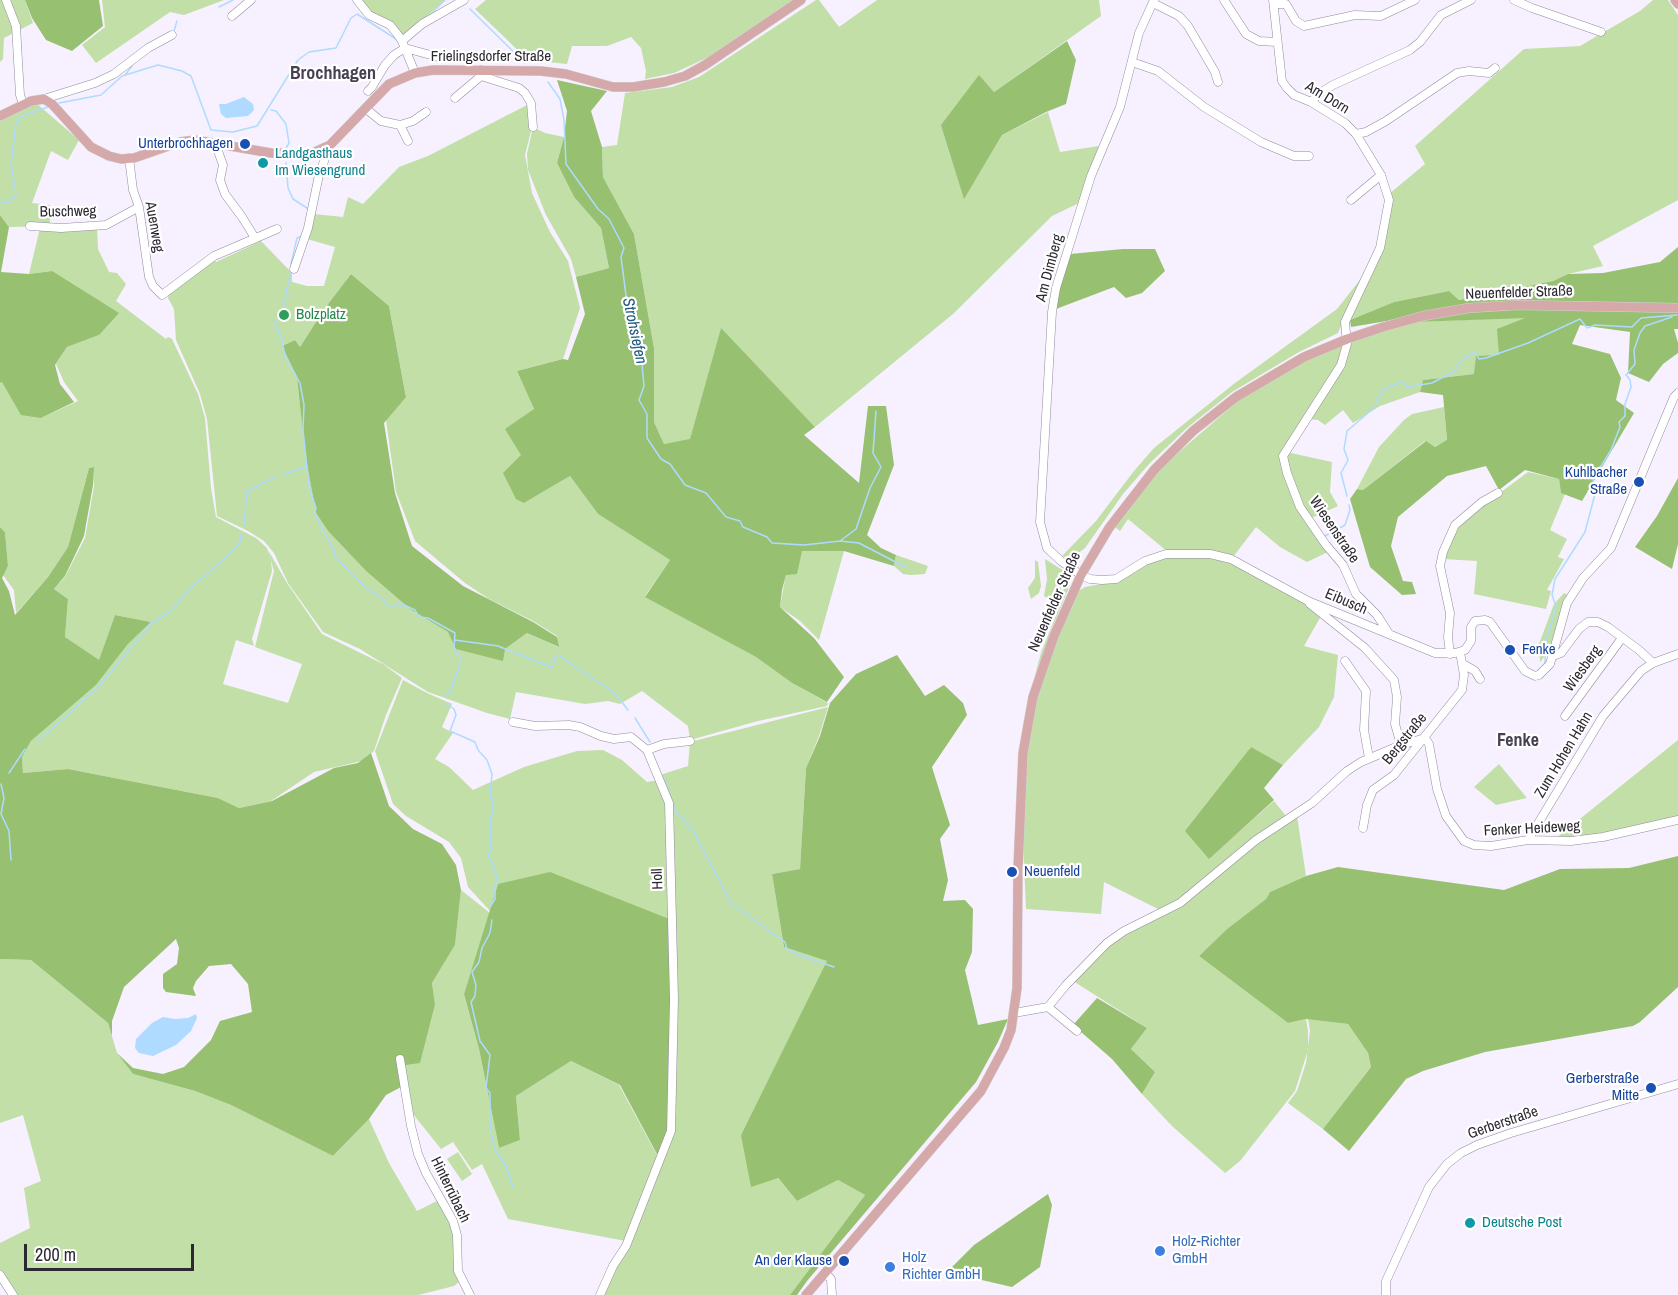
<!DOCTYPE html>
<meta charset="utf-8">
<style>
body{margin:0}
#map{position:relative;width:1678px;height:1295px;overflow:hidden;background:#f7f0ff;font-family:"Archivo Narrow",sans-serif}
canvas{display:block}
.scale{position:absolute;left:24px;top:1244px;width:170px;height:27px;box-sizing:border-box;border:3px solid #2c2831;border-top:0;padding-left:8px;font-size:18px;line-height:21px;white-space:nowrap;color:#2c2831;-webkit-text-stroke:4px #fff;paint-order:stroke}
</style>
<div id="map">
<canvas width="1678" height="1295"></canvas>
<div class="scale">200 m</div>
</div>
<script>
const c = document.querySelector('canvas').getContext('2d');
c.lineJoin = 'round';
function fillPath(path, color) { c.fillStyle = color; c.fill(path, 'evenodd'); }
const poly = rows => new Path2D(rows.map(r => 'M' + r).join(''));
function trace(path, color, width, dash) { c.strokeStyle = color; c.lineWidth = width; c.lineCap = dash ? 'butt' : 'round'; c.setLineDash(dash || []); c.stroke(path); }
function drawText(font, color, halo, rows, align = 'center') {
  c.font = font + ' "Archivo Narrow",sans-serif'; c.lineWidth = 4.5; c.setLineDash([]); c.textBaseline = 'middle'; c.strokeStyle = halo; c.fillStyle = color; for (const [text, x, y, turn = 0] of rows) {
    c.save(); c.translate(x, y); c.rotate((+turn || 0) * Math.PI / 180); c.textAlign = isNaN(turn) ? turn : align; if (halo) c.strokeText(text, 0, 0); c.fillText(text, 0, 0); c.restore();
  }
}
fillPath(poly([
 [0,0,25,0,33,23,4,38,3,59,0,62],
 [102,0,224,0,184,15,170,12,96,63,82,45,105,27],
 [359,0,445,0,403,38,370,14],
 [486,0,796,0,711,56,674,73,645,79,646,71,641,48,631,37,607,46,572,46,567,64,528,60,475,9],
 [816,0,819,0,839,27,877,0,1099,0,1101,16,994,92,979,76,964,198,1002,135,1048,112,1060,152,1099,146,1079,203,1052,216,953,314,815,427,721,329,690,440,664,444,654,422,654,348,634,234,603,177,602,147,617,145,625,93,672,87,699,77],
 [1653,0,1668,0,1678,15,1678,200,1593,246,1603,266,1568,274,1553,281,1459,300,1449,291,1394,302,1350,320,1372,271,1389,194,1425,164,1415,146,1524,49,1580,46,1640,11],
 [36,103,79,140,68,160,51,151,32,203,50,205,50,226,9,227,0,215,0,116],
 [529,104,532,127,525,155,532,193,550,232,568,261,580,308,563,359,517,371,534,409,521,455,524,503,570,476,598,514,670,560,645,596,756,657,792,683,828,703,827,706,758,721,690,740,688,726,642,691,620,704,608,701,585,704,516,692,510,719,487,713,428,692,360,649,323,632,288,583,274,553,264,541,248,531,217,516,207,419,200,394,176,340,174,309,168,298,170,291,214,259,216,262,259,242,259,239,292,273,292,282,307,286,324,286,335,247,307,239,314,214,343,217,348,197,363,204,399,167,428,156],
 [351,274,389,306,406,396,386,420,396,492,415,541,465,583,489,599,533,621,557,636,558,647,527,633,505,649,448,632,410,609,366,571,328,531,316,513,305,451,297,377,282,346,295,340,300,347,325,308],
 [533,127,545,133,564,137,557,163,574,197,601,228,609,268,576,277,571,259,546,215,528,170,527,154],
 [97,227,98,249,109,272,117,273,126,284,116,301,166,339,168,337,172,339,198,394,205,418,211,488,216,517,256,538,267,548,271,561,272,571,252,639,254,646,236,640,223,684,288,703,302,664,255,647,274,571,268,550,287,583,322,634,383,664,402,678,386,715,374,751,362,761,314,772,271,801,239,808,218,798,68,769,23,773,22,757,31,741,96,685,128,644,151,622,115,615,99,661,65,637,68,599,54,589,65,577,85,538,94,486,93,467,89,468,68,547,48,577,16,613,14,590,3,575,8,566,5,532,0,527,0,383,2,382,41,418,78,401,64,382,56,364,67,347,99,335,52,271,29,274,40,228],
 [1363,276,1338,333,1299,352,1232,392,1188,427,1149,464,1123,494,1085,548,1071,559,1062,556,1096,521,1134,471,1154,448,1235,383,1337,309],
 [1528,317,1499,355,1474,374,1423,380,1420,392,1380,406,1353,423,1343,410,1325,425,1318,420,1308,419,1344,364,1353,339,1415,322],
 [1345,343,1340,365,1282,455,1299,507,1330,551,1307,562,1280,547,1256,527,1233,557,1168,552,1128,519,1120,531,1115,527,1157,471,1238,401,1305,359],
 [1444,407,1447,441,1434,447,1425,441,1363,490,1357,489,1379,447,1404,420,1412,414],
 [1286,452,1332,462,1330,492,1338,506,1309,519,1288,473],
 [1528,472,1559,479,1561,492,1565,494,1550,530,1567,539,1558,557,1564,559,1547,590,1551,591,1546,609,1474,594,1477,561,1443,559,1450,538,1461,522],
 [802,551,844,551,819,640,800,621,780,607,786,574],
 [896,555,928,566,925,574,911,575,903,574,894,566],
 [1165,556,1210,556,1231,561,1302,601,1321,616,1304,646,1338,655,1334,697,1319,727,1283,765,1250,747,1209,858,1274,801,1286,816,1189,894,1162,911,1104,882,1101,914,1026,909,1023,841,1028,743,1036,698,1048,660,1077,592,1085,587,1118,581,1145,562],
 [1045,559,1064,571,1058,604,1044,596,1047,579],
 [1035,560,1038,562,1041,586,1039,593,1031,599,1028,588,1035,578],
 [1066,573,1070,585,1050,633,1036,678,1015,838,1018,765,1021,739,1030,694,1041,653,1062,600],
 [1564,593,1568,595,1556,642,1540,662,1539,644,1554,604],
 [403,680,427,693,452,704,442,727,453,733,435,759,449,767,473,790,524,767,577,751,603,750,622,760,647,782,659,780,667,809,672,920,617,899,498,884,490,911,468,887,461,858,449,842,406,816,393,804,375,751],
 [828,707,819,736,806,768,800,869,772,874,784,947,828,961,741,1135,797,1201,838,1180,865,1195,790,1295,601,1295,673,1130,672,803,660,775,688,766,690,742],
 [1678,740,1678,819,1614,834,1555,839],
 [1499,764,1527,798,1496,805,1474,787],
 [1297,816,1306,876,1270,892,1266,899,1227,929,1199,956,1288,1023,1306,1019,1308,1031,1308,1050,1295,1091,1240,1161,1225,1173,1172,1126,1142,1094,1155,1072,1131,1049,1147,1028,1073,981,1105,947,1127,932,1173,910,1273,829],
 [461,890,490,913,464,994,479,1049,499,1148,520,1140,516,1096,571,1061,619,1085,658,1157,626,1241,508,1219,482,1164,472,1170,453,1142,441,1149,409,1109,398,1066,435,1004,432,983,455,945],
 [0,959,31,960,108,1023,117,1053,133,1074,195,1091,231,1105,333,1156,369,1119,389,1163,417,1211,439,1200,451,1222,461,1279,459,1282,454,1286,418,1295,15,1295,0,1272,0,1243,30,1228,24,1188,41,1181,23,1115,0,1123],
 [1308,1019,1348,1024,1368,1053,1371,1067,1323,1129,1288,1103,1297,1091,1306,1063,1310,1030],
 [458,1152,472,1174,462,1181,447,1159]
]), '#c1dfa7');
fillPath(poly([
 [25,0,99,0,103,26,72,51,46,40,32,18],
 [1067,41,1076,60,1066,104,1046,112,1002,135,964,199,941,125,979,75,994,92],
 [557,80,607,91,591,111,602,147,603,177,634,234,654,348,654,422,664,444,690,439,721,328,815,427,804,435,859,483,868,406,886,406,894,465,867,535,881,548,896,555,894,566,844,551,802,551,797,574,786,575,782,590,780,607,814,638,844,677,827,702,792,683,756,657,645,597,670,560,598,514,570,476,524,503,516,499,503,473,521,455,505,429,534,409,517,371,563,359,568,360,585,314,576,277,609,268,601,228,574,197,557,163,564,137,567,111],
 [0,215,9,227,1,272,29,274,52,271,119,313,99,335,67,347,55,365,60,384,74,402,41,418,21,415,2,382,0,383],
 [1678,247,1678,329,1674,329,1678,343,1678,353,1663,364,1649,382,1628,373,1630,332,1580,325,1572,344,1610,354,1621,378,1616,400,1634,413,1582,501,1561,493,1559,479,1525,470,1499,490,1486,466,1447,476,1398,517,1391,546,1403,581,1412,582,1416,594,1402,595,1370,567,1350,499,1357,489,1363,490,1426,441,1435,447,1447,440,1443,395,1420,392,1423,380,1474,374,1476,356,1499,355,1497,329,1525,318,1415,322,1411,317,1351,327,1350,320,1394,302,1449,291,1459,300,1553,281,1568,274,1603,273,1660,262],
 [1123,249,1155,249,1165,271,1142,293,1126,298,1114,287,1056,309,1059,288,1070,254],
 [351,274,389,306,406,397,384,423,395,493,412,546,463,586,533,622,557,637,559,647,527,633,505,649,503,661,456,649,448,632,410,609,366,571,328,531,316,513,305,453,297,377,282,346,295,340,300,347,325,308],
 [94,467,93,485,84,536,65,576,54,589,68,599,65,637,99,660,115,615,151,622,128,644,96,685,31,741,22,757,23,773,68,769,218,798,239,808,272,801,334,768,358,763,371,753,389,806,413,829,442,844,456,865,461,890,455,945,432,983,435,1004,420,1063,398,1066,401,1087,386,1095,369,1119,333,1156,231,1105,195,1091,133,1074,117,1053,133,1068,163,1074,184,1067,211,1040,220,1021,252,1012,248,984,231,964,209,966,196,981,193,988,196,996,166,992,163,988,163,974,177,964,179,948,176,939,124,987,112,1021,112,1036,108,1023,31,960,0,959,0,527,5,532,8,566,2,578,9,591,15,615,48,577,68,547,89,468],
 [1678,478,1678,544,1672,569,1635,547,1657,516],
 [897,655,925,696,944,685,963,703,967,715,932,767,950,825,940,839,948,880,943,901,965,900,973,909,972,952,965,970,978,1025,1008,1019,998,1042,976,1082,807,1281,797,1295,790,1295,865,1195,838,1180,797,1201,778,1178,751,1187,741,1135,827,961,784,947,772,874,800,869,806,768,820,736,830,703,856,674],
 [1251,747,1283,765,1264,788,1274,800,1209,859,1185,831],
 [1678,856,1678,987,1640,1022,1633,1026,1485,1052,1423,1071,1406,1079,1349,1151,1323,1129,1371,1067,1368,1053,1348,1024,1306,1019,1288,1023,1199,956,1227,929,1266,899,1270,892,1306,876,1338,867,1504,890,1560,869,1629,868],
 [550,872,672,920,668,1130,658,1156,620,1085,571,1061,516,1096,520,1140,499,1148,479,1049,464,994,498,884],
 [1097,998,1147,1028,1131,1049,1155,1072,1142,1094,1112,1059,1073,1025],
 [1048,1194,1052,1205,1040,1267,1012,1287,947,1272,974,1245]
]), '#97c071');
fillPath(poly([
 [244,97,253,104,254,110,248,116,226,118,221,114,219,104,226,104],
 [196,1014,197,1018,191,1031,176,1045,153,1056,139,1053,135,1048,136,1039,152,1023,163,1017,175,1019,188,1018]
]), '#aedbff');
trace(poly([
 [219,7,233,0],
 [470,9,525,63],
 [429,16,445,0],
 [174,31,177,21],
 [125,75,132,66],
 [548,82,560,99,564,120,566,164,598,209,609,219,624,248,621,257,630,326,641,353,644,386,639,400,647,414,647,438,661,459,670,464,685,485,706,493,726,517,740,521,743,527,767,537,772,543,804,545,840,541,856,529,870,488,881,467,873,453,876,411],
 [59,103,101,95,122,76,158,65,182,71,191,76,211,130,233,132,257,126,298,60,309,52,336,48,351,18,357,14,396,39],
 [271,110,276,111,286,124,289,143,286,148],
 [286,163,288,188,293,199,307,208,309,212],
 [0,202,10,202,16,194,11,164,16,123,20,117,48,107],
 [291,264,297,238,302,236],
 [291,273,291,278,286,290,288,296,283,302,285,307,275,323,277,330,281,335,285,356,300,383,304,405,303,430,309,487,316,508,315,512,319,523,335,552,335,557,364,586,384,600,386,605,393,606,397,604,400,606,402,604,415,610,419,617,428,618,455,633,454,649,460,656,459,667,450,693,446,694,446,696],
 [283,475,307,466],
 [1347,496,1341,473,1348,460,1344,449,1347,431,1375,407,1382,390,1402,382,1407,387,1432,383,1453,372,1464,359,1475,352,1479,359,1486,358,1528,343,1580,319,1587,328,1595,325,1632,327,1641,318,1677,315],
 [244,525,247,491,275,477],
 [1325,536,1345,525,1350,510,1349,505],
 [840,541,859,543,905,567],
 [455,640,498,646,551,667,553,666,555,657,558,655,615,693,628,710],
 [1545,663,1546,642,1556,606,1552,595,1555,579,1585,532,1595,494,1593,479,1611,450,1620,427,1619,422,1625,416,1625,404,1631,387,1630,380,1626,375,1635,364,1634,350,1640,333,1645,326,1672,317],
 [447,704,454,709,456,715,450,731,475,742,478,750,487,760,492,774,490,796,493,799,493,813,490,818,491,850,488,856,492,862,498,881,495,885,495,899,490,907],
 [635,718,650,742],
 [37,742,98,687,152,623,168,613,195,584,221,562,240,542,241,534],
 [9,773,25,749],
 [664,778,675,810,694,832,731,903,785,942,787,949,799,955,834,967],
 [1,784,4,798,1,814,9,831,11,860],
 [492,920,490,933,482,948,479,962,472,972,476,985,475,996,471,1002,480,1041,490,1055,486,1088,490,1093,490,1124,494,1148,506,1166,513,1187]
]), '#aedbff', 1.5);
const minor = poly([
 [6,0,16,26,20,95,23,104],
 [357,0,369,15,390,25,398,35,402,41,415,73],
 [1154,0,1139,33,1120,107,1091,176,1056,288,1052,312,1040,522,1047,548,1061,561,1081,575,1090,579,1102,580,1116,579,1145,561,1166,554,1210,554,1231,559,1308,601,1435,653,1455,653,1465,650,1471,641,1471,627,1475,621,1485,620,1490,622,1525,671,1535,676,1539,675,1550,664,1567,603,1583,578,1611,548,1674,397,1678,393],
 [1224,0,1246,34,1259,41,1277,42],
 [1273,0,1282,81,1287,88,1294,95,1311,102,1345,123,1356,134,1381,175,1389,200,1380,248,1345,322,1347,344,1341,365,1283,456,1287,473,1300,507,1326,545,1343,565,1356,594,1377,615,1389,634],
 [1514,0,1532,8,1601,32],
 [1153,3,1179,16,1188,26,1215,72,1218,82],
 [1275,4,1286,4,1296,21,1304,26,1355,15,1381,16,1415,0],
 [232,16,251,0],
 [402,41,422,24,464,0],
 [1132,62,1158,71,1204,107,1261,142,1294,156,1309,156],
 [481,70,481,76,519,88,525,93,531,103,533,127],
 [368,91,372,87,385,65,394,55,405,48,438,57],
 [455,98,481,76],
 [44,99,95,83,114,74,148,48,172,35],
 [1311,102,1320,93,1333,85,1410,50,1420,42,1441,15,1471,0],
 [365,108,381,121,400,125,408,141],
 [400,125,413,121,426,112],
 [1356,134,1366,132,1386,121,1457,73,1469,71,1489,73,1495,68],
 [218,144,218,151,223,165,220,180,225,194,242,217,255,238],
 [129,158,133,190,139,207,149,277,153,286,162,295,214,256,277,229],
 [1351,200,1381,175],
 [30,226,61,228,106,225,139,207],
 [294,269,308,228,319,175,330,145],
 [1310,604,1365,648,1394,680,1397,697,1395,724,1401,745],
 [1450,654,1448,637,1450,613,1440,566,1443,552,1455,525,1482,502,1498,493],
 [1553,656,1561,653,1579,629,1588,622,1598,622,1608,627,1639,650,1653,663],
 [1345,661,1366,691,1364,730,1369,758],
 [1463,664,1475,671,1480,679],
 [1565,716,1622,638],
 [513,722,535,726,569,725,580,727,601,736,614,739,631,737,647,750,669,803,674,999,671,1131,626,1246,613,1266,600,1295],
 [1425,738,1429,744,1437,789,1446,816,1464,841,1474,845,1491,846,1528,840,1571,841,1603,837,1678,820],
 [647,750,664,744,690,741],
 [1363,828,1367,805,1373,790,1394,775,1462,690,1464,675,1460,652],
 [1528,840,1603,716,1641,671,1653,663,1678,654],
 [1048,1007,1077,1031],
 [1014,1013,1048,1007,1066,985,1107,943,1124,931,1180,903,1256,840,1312,803,1347,771,1361,762,1401,745,1425,738],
 [400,1059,411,1126,418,1154,426,1173,453,1221,457,1235,458,1271,470,1295],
 [825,1273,831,1279,832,1295],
 [0,1275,13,1295],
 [1386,1295,1386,1281,1429,1187,1447,1164,1461,1153,1477,1145,1511,1133,1678,1084]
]);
const major = poly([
 [1675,0,1678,4],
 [0,116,31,101,44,99,52,104,91,147,109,156,121,159,134,158,180,142,195,140,271,153,310,154,330,145,389,84,415,73,433,70,541,71,566,74,613,87,633,87,664,82,685,76,705,65,801,0],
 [806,1295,981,1091,1004,1048,1011,1030,1017,988,1018,868,1023,753,1033,697,1054,636,1081,575,1109,528,1154,470,1193,431,1236,397,1304,357,1347,339,1383,327,1423,316,1469,308,1518,305,1678,308]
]);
trace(minor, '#938a9f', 9);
trace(major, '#d5d4d6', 10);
trace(minor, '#fff', 8);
trace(major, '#d5a8a9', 9);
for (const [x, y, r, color] of [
 [245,144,6,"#1a4fb4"],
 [263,163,6,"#0f9aa8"],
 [284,315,6,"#2e9e5b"],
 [1639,482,6,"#1a4fb4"],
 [1510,650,6,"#1a4fb4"],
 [1012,872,6,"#1a4fb4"],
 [1651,1088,6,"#1a4fb4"],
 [1470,1223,6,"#0f9aa8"],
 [1160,1251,6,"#3f7fe0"],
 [844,1261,6,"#1a4fb4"],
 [890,1267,6,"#3f7fe0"]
]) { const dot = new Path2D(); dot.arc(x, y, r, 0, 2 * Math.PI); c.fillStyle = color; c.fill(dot); trace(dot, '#fff', 2); }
drawText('15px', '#2c2831', '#fff', [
 ["Frielingsdorfer Straße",491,57],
 ["Am Dorn",1327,98,31],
 ["Buschweg",68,212,-1],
 ["Auenweg",154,227,80],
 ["Am Dimberg",1050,268,-75],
 ["Neuenfelder Straße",1519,293,-2],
 ["Wiesenstraße",1334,530,56],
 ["Neuenfelder Straße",1055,602,-66],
 ["Eibusch",1346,602,23],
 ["Wiesberg",1583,669,-54],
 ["Bergstraße",1405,739,-51],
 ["Zum Hohen Hahn",1564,755,-59],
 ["Fenker Heideweg",1532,829,-3],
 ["Holl",658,879,-92],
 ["Gerberstraße",1503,1123,-19],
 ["Hinterrübach",450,1190,64]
]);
drawText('15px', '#164399', '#fff', [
 ["Unterbrochhagen",233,144],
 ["Kuhlbacher",1627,473],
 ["Straße",1627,490],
 ["Fenke",1522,650,"left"],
 ["Neuenfeld",1024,872,"left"],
 ["Gerberstraße",1639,1079],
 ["Mitte",1639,1096],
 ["An der Klause",832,1261]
], 'right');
drawText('15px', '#0d838f', '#fff', [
 ["Landgasthaus",275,154],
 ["Im Wiesengrund",275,171],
 ["Deutsche Post",1482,1223]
], 'left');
drawText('15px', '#27864d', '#fff', [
 ["Bolzplatz",296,315]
], 'left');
drawText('15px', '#366cbe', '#fff', [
 ["Holz-Richter",1172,1242],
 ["GmbH",1172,1259],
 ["Holz",902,1258],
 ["Richter GmbH",902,1275]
], 'left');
drawText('italic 16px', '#225a81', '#fff', [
 ["Strohsiefen",634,331,78]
]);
drawText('bold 18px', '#484053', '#fff', [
 ["Brochhagen",333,74],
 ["Fenke",1518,741]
]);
</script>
